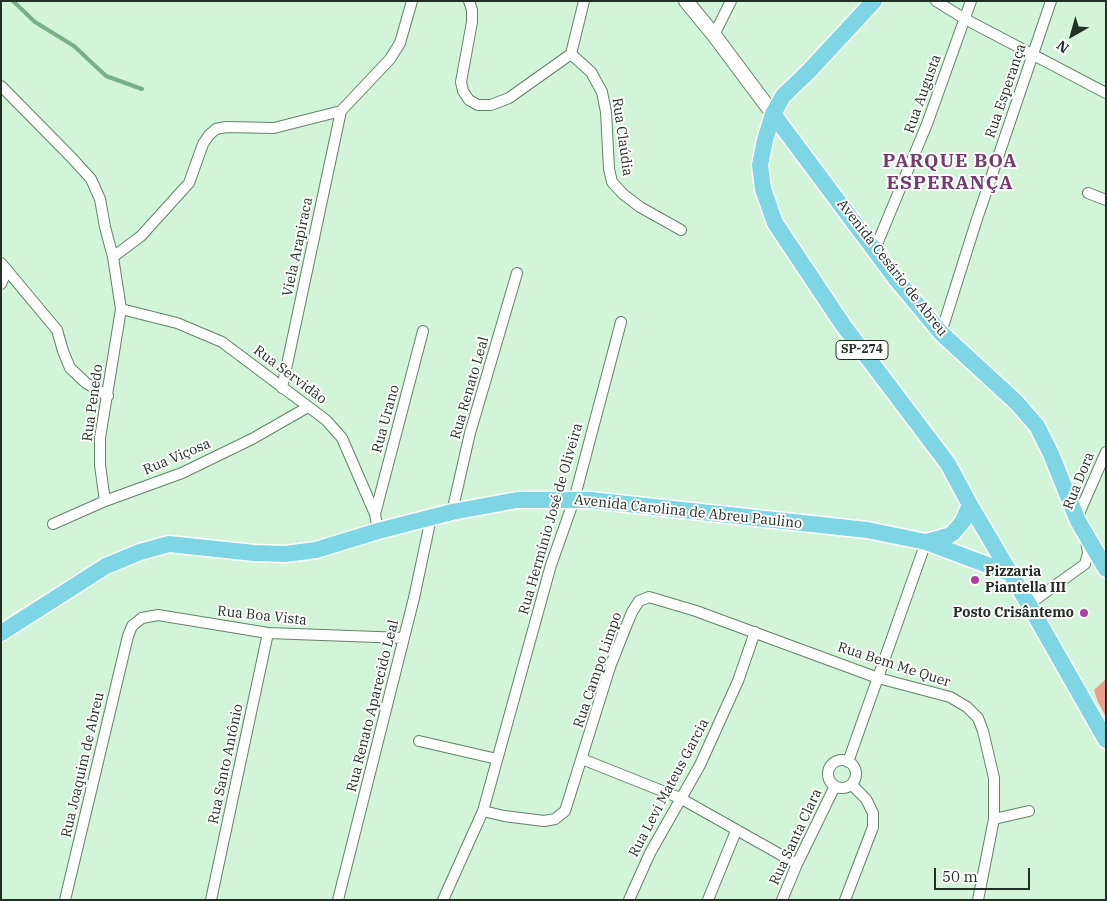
<!DOCTYPE html>
<meta charset="utf-8">
<style>
body{margin:0}
#map{position:relative;width:1107px;height:901px;overflow:hidden;background:#d2f4d9;font-family:"IBM Plex Serif",serif}
canvas{display:block}
.frame{position:absolute;inset:0;border:2px solid #222f25;pointer-events:none}
.north{position:absolute;left:1047px;top:10px;width:50px;height:50px;-webkit-text-stroke:4px #fff;paint-order:stroke;rotate:218deg;font-size:14px;font-weight:700;line-height:20px;text-align:center;color:#222f25}
.north::after{content:'';display:block;margin:auto;width:18px;height:22px;background:#222f25;clip-path:polygon(50% 0,100% 100%,50% 72%,0 100%)}
.scale{position:absolute;left:934px;top:868px;width:96px;height:22px;box-sizing:border-box;border:2px solid #222f25;border-top:0;padding-left:6px;font-size:15px;line-height:18px;white-space:nowrap;color:#222f25;-webkit-text-stroke:4px #fff;paint-order:stroke}
</style>
<div id="map">
<canvas width="1107" height="901"></canvas>
<div class="frame"></div>
<div class="north">N</div>
<div class="scale">50 m</div>
</div>
<script>
const c = document.querySelector('canvas').getContext('2d');
c.lineJoin = 'round';
function fillPath(path, color) { c.fillStyle = color; c.fill(path, 'evenodd'); }
const poly = rows => new Path2D(rows.map(r => 'M' + r).join(''));
function trace(path, color, width, dash) { c.strokeStyle = color; c.lineWidth = width; c.lineCap = dash ? 'butt' : 'round'; c.setLineDash(dash || []); c.stroke(path); }
function drawText(font, color, halo, rows, align = 'center') {
  c.font = font + ' "IBM Plex Serif",serif'; c.lineWidth = 4; c.setLineDash([]); c.textBaseline = 'middle'; c.strokeStyle = halo; c.fillStyle = color; for (const [text, x, y, turn = 0] of rows) {
    c.save(); c.translate(x, y); c.rotate((+turn || 0) * Math.PI / 180); c.textAlign = isNaN(turn) ? turn : align; if (halo) c.strokeText(text, 0, 0); c.fillText(text, 0, 0); c.restore();
  }
}
fillPath(poly([
 [1106,679,1106,717,1098,702,1094,690]
]), '#ee9c8c');
trace(poly([
 [13,1,35,22,74,46,106,76,142,89]
]), '#7ab087', 4);
const minor = poly([
 [469,1,472,10,472,22,461,82,463,91,469,100,478,105,491,105,509,98,571,54,584,1],
 [936,1,965,19,1106,93],
 [714,35,731,1],
 [571,54,591,72,602,92,606,112,609,169,612,182,623,194,640,207,681,230],
 [1,86,71,157,91,179,100,199,105,227,113,257,121,309,100,438,100,465,105,501],
 [1088,193,1106,200],
 [875,249,927,124,971,1],
 [113,257,141,236,189,183,203,144,209,135,216,129,226,127,274,128,341,111,390,59,400,43,412,1],
 [1,263,57,330,63,351,70,368,86,383,108,396],
 [1,284,7,270],
 [121,309,177,323,222,342,326,420,342,438,375,514,378,531],
 [941,333,976,222,1051,1],
 [282,388,341,111],
 [452,512,470,433,517,273],
 [375,514,423,331],
 [1078,520,1081,509,1106,452],
 [53,524,105,501,182,473,252,439,308,407],
 [1028,605,1085,564,1088,553,1086,540],
 [419,741,497,759],
 [582,759,680,798,797,864],
 '828 774a14 14 0 1 1 28 0a14 14 0 1 1-28 0Z',
 [848,762,926,542],
 [483,811,504,816,544,821,555,819,565,811,610,667,625,629,632,612,639,601,649,597,696,611,878,678,950,697,967,707,978,718,983,731,994,778,994,819,978,900],
 [994,819,1029,811],
 [65,900,128,636,132,626,142,618,158,615,268,633,404,638],
 [211,900,268,633],
 [338,900,414,598,431,518],
 [443,900,483,811,551,565,574,500,621,322],
 [629,900,650,853,700,765,738,681,755,632],
 [708,900,736,831],
 [782,900,797,864,835,786],
 [845,900,873,827,873,813,866,799,852,785]
]);
const tertiary = poly([
 [686,1,714,35,773,114]
]);
const primary = poly([
 [874,1,808,72,783,96,773,114,765,140,760,165,763,189,775,223,843,325,948,464,970,505,1032,610,1106,740],
 [773,114,896,279,941,333,1016,402,1037,426,1051,454,1078,521,1106,569],
 [926,542,948,536,953,533,963,521,970,505],
 [1,633,106,566,140,552,169,544,254,553,285,554,316,550,378,531,452,512,517,500,590,500,867,530,926,542,1009,573]
]);
trace(minor, '#63826a', 12);
trace(tertiary, '#63826a', 16);
trace(primary, '#fff', 19);
trace(minor, '#fff', 10);
trace(tertiary, '#fff', 14);
trace(primary, '#7ed6e5', 16);
for (const [x, y, r, color] of [
 [975,580,5,"#aa40a1"],
 [1084,613,5,"#aa40a1"]
]) { const dot = new Path2D(); dot.arc(x, y, r, 0, 2 * Math.PI); c.fillStyle = color; c.fill(dot); trace(dot, '#fff', 2); }
for (const [x, y, w] of [
 [862,350,52]
]) { const box = new Path2D(); box.roundRect(x - w / 2, y - 9.5, w, 19, 4); c.fillStyle = '#fff'; c.fill(box); trace(box, '#222f25', 1); }
drawText('bold 12px', '#222f25', null, [
 ["SP-274",862,350]
]);
drawText('14px', '#222f25', '#fff', [
 ["Rua Esperança",1006,91,-71],
 ["Rua Augusta",923,94,-70],
 ["Rua Claúdia",622,137,82],
 ["Viela Arapiraca",298,247,-78],
 ["Avenida Cesário de Abreu",892,268,52],
 ["Rua Servidão",290,375,37],
 ["Rua Renato Leal",470,388,-74],
 ["Rua Penedo",93,403,-82],
 ["Rua Urano",386,419,-75],
 ["Rua Viçosa",177,457,-23],
 ["Rua Dora",1079,481,-68],
 ["Avenida Carolina de Abreu Paulino",688,512,6],
 ["Rua Hermínio José de Oliveira",551,519,-74],
 ["Rua Boa Vista",262,616,6],
 ["Rua Bem Me Quer",894,665,18],
 ["Rua Campo Limpo",598,670,-71],
 ["Rua Renato Aparecido Leal",373,706,-76],
 ["Rua Santo Antônio",226,764,-78],
 ["Rua Joaquim de Abreu",83,765,-77],
 ["Rua Levi Mateus Garcia",669,788,-62],
 ["Rua Santa Clara",796,837,-65]
]);
drawText('bold 14px', '#222f25', '#fff', [
 ["Pizzaria",985,572],
 ["Piantella III",985,588],
 ["Posto Crisântemo",1074,613,"right"]
], 'left');
c.letterSpacing = '1px';
drawText('bold 19px', '#723c6c', '#fff', [
 ["PARQUE BOA",950,162],
 ["ESPERANÇA",950,184]
]);
c.letterSpacing = '0px';
</script>
